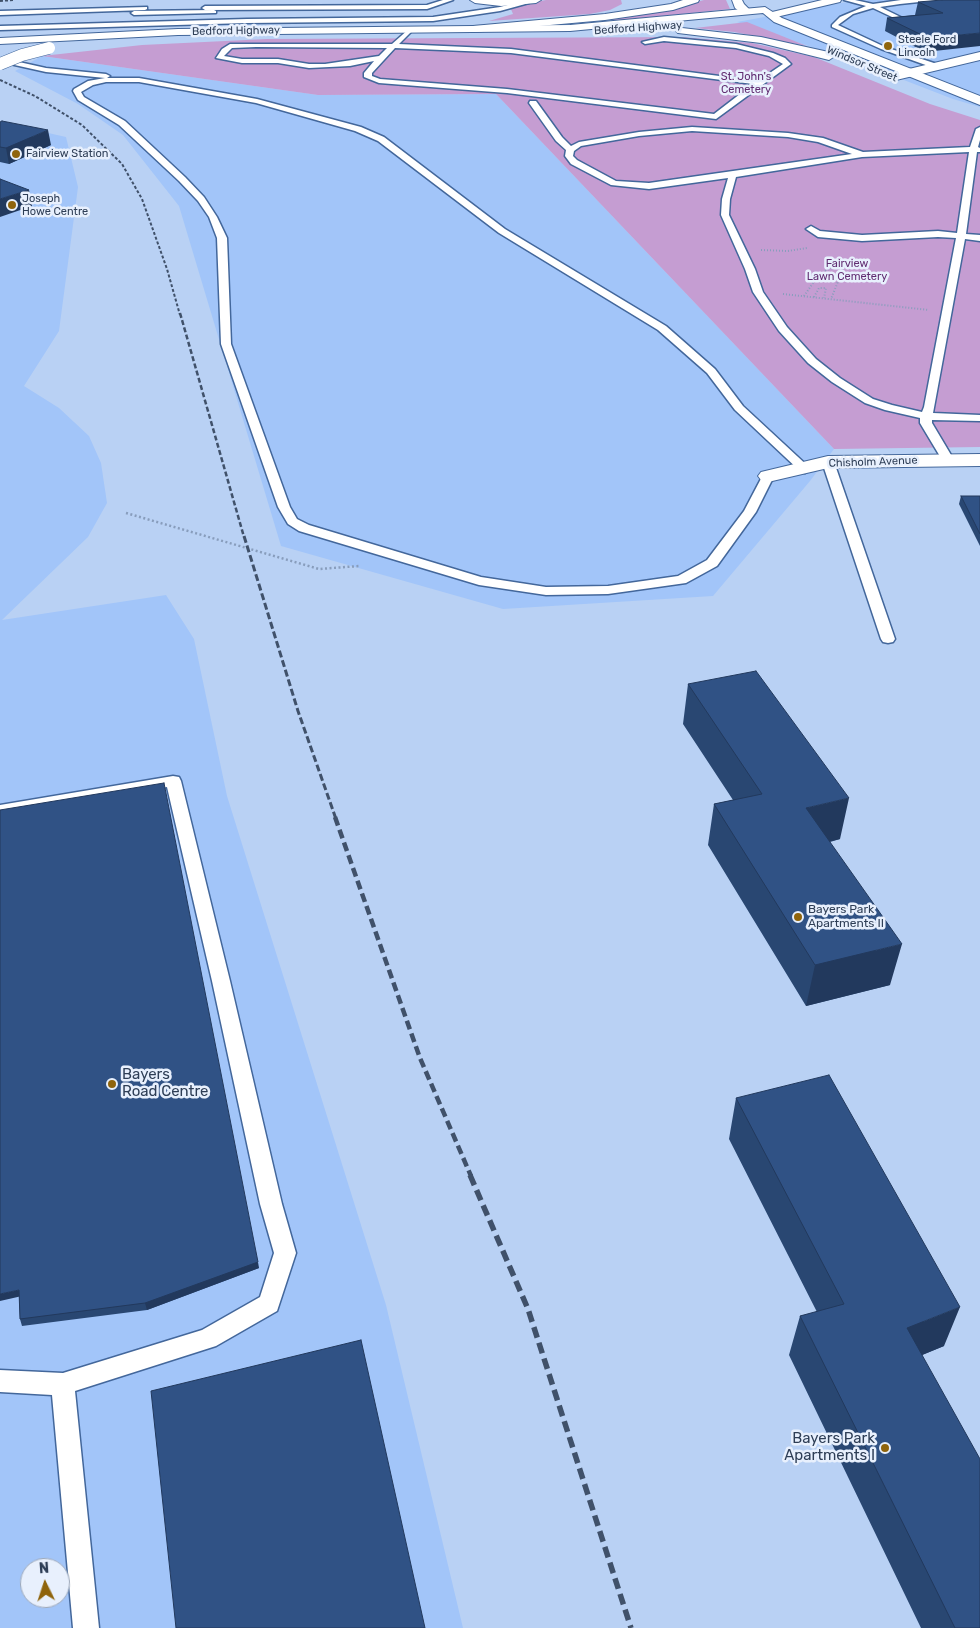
<!DOCTYPE html>
<style>
body{margin:0}
#map{position:relative;width:980px;height:1628px;overflow:hidden;background:#b9d1f4;font-family:Rubik,sans-serif}
canvas{display:block}
.north{position:absolute;left:20px;top:1558px;width:50px;height:50px;box-sizing:border-box;background:#e8f0fd;border:1px solid #9ea9ba;border-radius:50%;rotate:356deg;font-size:14px;font-weight:700;line-height:20px;text-align:center;color:#2e3e56}
.north::after{content:'';display:block;margin:auto;width:18px;height:22px;background:#8f640c;clip-path:polygon(50% 0,100% 100%,50% 72%,0 100%)}
</style>
<div id="map">
<canvas width="980" height="1628"></canvas>
<div class="north">N</div>
</div>
<script>
const c = document.querySelector('canvas').getContext('2d');
c.lineJoin = 'round';
function fillPath(path, color) { c.fillStyle = color; c.fill(path, 'evenodd'); }
const poly = rows => new Path2D(rows.map(r => 'M' + r).join(''));
function trace(path, color, width, dash) { c.strokeStyle = color; c.lineWidth = width; c.lineCap = dash ? 'butt' : 'round'; c.setLineDash(dash || []); c.stroke(path); }
function drawText(font, color, halo, rows, align = 'center') {
  c.font = font + ' Rubik,sans-serif'; c.lineWidth = 5; c.setLineDash([]); c.textBaseline = 'middle'; c.strokeStyle = halo; c.fillStyle = color; for (const [text, x, y, turn = 0] of rows) {
    c.save(); c.translate(x, y); c.rotate((+turn || 0) * Math.PI / 180); c.textAlign = isNaN(turn) ? turn : align; if (halo) c.strokeText(text, 0, 0); c.fillText(text, 0, 0); c.restore();
  }
}
fillPath(poly([
 [858,0,980,0,980,107,953,99,865,65,737,22],
 [42,56,318,95,496,94,834,449,810,481,713,596,503,609,281,546,179,206,123,135,78,104,15,71],
 [17,126,66,137,78,187,59,331,24,386,59,408,89,436,101,463,107,503,88,537,2,620,166,595,194,639,227,796,386,1305,463,1628,0,1628,0,132],
 [30,1568,60,1568,60,1598,30,1598]
]), '#a2c5f9');
fillPath(poly([
 [546,0,621,0,622,4,610,10,590,14,489,21,513,14,510,7],
 [704,0,726,0,730,9,615,21,610,19,678,7],
 [747,22,807,46,734,32,695,28],
 [682,37,752,43,814,57,930,104,980,120,980,447,834,449,496,94,318,95,42,56,142,45,267,39]
]), '#c59dd2');
const lane = poly([
 [443,0,453,0,427,9,205,10,202,8,205,6,427,5,443,0],
 [527,0,529,1,529,3,500,11,433,21,247,23,0,30,0,26,247,19,433,17,500,7,527,0],
 [844,0,855,0,873,4,901,0,934,0,959,3,980,2,980,6,959,7,919,2,900,4,880,7,915,24,915,26,911,26,873,8,853,14,838,25,885,47,937,64,937,68,934,68,881,49,832,27,832,25,840,17,866,6,844,0],
 [147,7,147,9,145,10,0,15,0,11,147,7],
 [214,10,216,11,216,13,134,15,131,13,134,11,214,10],
 [410,28,413,30,399,44,511,49,758,81,783,64,769,56,736,48,664,41,645,44,642,42,664,37,736,44,773,53,785,58,791,64,716,119,507,93,379,83,364,77,364,73,374,61,350,66,309,68,278,63,242,63,216,58,222,49,230,44,392,44,410,28],
 [256,47,387,48,379,56,325,64,309,64,278,59,242,59,224,56,232,48,256,47],
 [395,48,511,53,753,84,714,114,507,89,380,79,372,76,372,73,395,48],
 [10,60,46,68,106,74,110,76,107,78,139,78,257,99,361,127,384,137,505,229,666,326,715,369,743,406,811,469,805,473,801,472,735,410,707,373,658,330,499,233,378,141,355,131,256,103,139,82,106,82,93,85,81,92,84,97,125,121,185,177,204,197,217,217,227,238,231,344,290,507,297,519,309,525,481,577,546,587,608,586,678,576,707,560,744,511,764,473,772,473,774,476,756,512,717,566,686,583,608,594,546,595,479,585,299,531,288,524,278,507,221,344,217,238,209,217,198,201,179,181,119,125,78,100,73,91,74,89,88,81,105,78,46,72,10,64,10,60],
 [530,101,536,101,562,137,571,146,579,142,639,132,692,127,788,133,823,138,863,152,970,147,976,129,980,127,980,140,978,147,980,148,980,152,977,152,966,234,980,235,980,241,965,239,933,413,980,415,980,421,932,420,932,423,954,460,952,463,944,463,920,423,920,418,885,410,865,403,832,382,808,363,779,331,753,292,745,269,721,215,722,199,728,178,649,189,611,185,571,164,565,156,566,150,556,141,529,103,530,101],
 [692,131,788,137,818,142,852,154,649,183,616,181,577,160,573,156,574,151,581,146,639,136,692,131],
 [969,152,957,233,938,231,862,235,820,231,811,226,806,229,818,237,862,241,938,237,956,238,924,407,922,412,892,405,873,399,840,378,816,359,787,327,763,292,755,269,729,215,730,199,736,177,862,157,969,152],
 [828,458,834,462,895,639,893,642,888,643,883,642,881,639,822,462,828,458],
 [173,776,179,777,181,781,230,981,282,1204,296,1253,277,1311,216,1346,75,1391,99,1628,73,1628,52,1395,0,1392,0,1370,63,1373,202,1330,260,1297,274,1253,260,1204,212,981,167,787,0,815,0,805,173,776]
]);
const street = poly([
 [470,0,541,0,536,3,501,6,475,3,470,0],
 [980,52,980,60,892,81,886,77,888,74,980,52],
 [980,454,980,466,828,468,768,482,761,480,758,476,761,472,828,456,980,454]
]);
const secondary = poly([
 [822,0,841,0,840,2,772,18,766,15,768,13,822,0]
]);
const primary = poly([
 [765,7,782,18,980,96,980,105,774,22,763,13,570,31,178,35,0,44,0,38,178,29,570,25,765,7],
 [682,28,761,37,833,53,835,56,829,60,761,43,678,33,676,31,678,29,682,28]
]);
const highway = poly([
 [683,0,699,0,698,2,673,10,605,20,473,32,467,29,473,26,605,14,671,4,683,0],
 [732,0,742,0,744,4,752,12,751,14,743,14,735,8,732,0]
]);
trace(lane, '#43679b', 3);
trace(street, '#43679b', 2);
trace(secondary, '#43679b', 2);
trace(primary, '#43679b', 2);
trace(highway, '#43679b', 2);
trace(poly([
 [761,250,788,251,807,248],
 [783,294,929,310],
 [804,296,813,283,826,270,841,265,843,269,831,299],
 [814,297,819,288,826,288,824,298]
]), '#889dbc', 2, [1, 2]);
trace(poly([
 [126,513,319,569,359,566]
]), '#889dbc', 2.5, [2, 2.5]);
fillPath(lane, '#fff');
fillPath(street, '#fff');
fillPath(secondary, '#fff');
fillPath(primary, '#fff');
fillPath(highway, '#fff');
trace(poly([
 [0,1,13,0],
 [0,80,35,96,82,125,122,164,142,199,167,269,180,315]
]), '#40516a', 2, [3, 2]);
trace(poly([
 [180,313,244,537]
]), '#40516a', 2.5, [5, 2.5]);
trace(poly([
 [244,536,298,711,336,819]
]), '#40516a', 3, [7, 3]);
trace(poly([
 [335,817,420,1058,471,1176]
]), '#40516a', 4.5, [9, 4.5]);
trace(poly([
 [470,1175,528,1309,631,1628]
]), '#40516a', 5.5, [11, 5.5]);
const primaryBridge = poly([
 [0,64,22,55,49,48]
]);
trace(primaryBridge, '#43679b', 13, []);
trace(primaryBridge, '#fff', 12);
fillPath(poly([
 [980,0,925,52,885,31,887,18,915,15,918,2],
 [0,122,51,145,9,164,0,162],
 [961,496,980,496,980,546,959,504],
 [688,684,840,839,830,842,890,985,806,1006,708,845,714,804,733,800,683,724],
 [0,810,259,1268,147,1310,22,1326,20,1319],
 [736,1098,944,1346,922,1355,980,1628,921,1628,789,1355,800,1316,817,1312,729,1139]
]), '#294772');
fillPath(poly([
 [980,33,980,46,925,52,928,38],
 [48,130,51,145,9,164,6,148],
 [29,190,32,206,0,217,0,199],
 [849,798,840,839,798,849,806,808],
 [902,944,890,985,806,1006,815,965],
 [258,1262,259,1268,147,1310,145,1303],
 [19,1290,22,1296,0,1301,0,1294],
 [960,1307,944,1346,893,1367,907,1328]
]), '#22395d');
const building = poly([
 [942,0,980,0,980,33,928,38,887,18,943,13,918,2,942,0],
 [2,121,48,130,6,148,0,147,0,122,2,121],
 [0,179,29,190,0,199,0,179],
 [961,496,980,496,980,534,961,496],
 [756,671,849,798,806,808,902,944,815,965,714,804,762,794,688,684,756,671],
 [164,783,258,1262,145,1303,20,1319,19,1290,0,1294,0,810,164,783],
 [829,1075,960,1307,907,1328,980,1459,980,1628,955,1628,800,1316,844,1304,736,1098,829,1075],
 [361,1340,425,1628,176,1628,151,1391,361,1340]
]);
fillPath(building, '#305285');
trace(building, '#22395d', 1);
for (const [x, y, r, color] of [
 [888,46,5,"#8f640c"],
 [16,154,5,"#8f640c"],
 [12,205,5,"#8f640c"],
 [798,917,5,"#8f640c"],
 [112,1084,5,"#8f640c"],
 [885,1448,5,"#8f640c"]
]) { const dot = new Path2D(); dot.arc(x, y, r, 0, 2 * Math.PI); c.fillStyle = color; c.fill(dot); trace(dot, '#e8f0fd', 2); }
drawText('11px', '#2e3e56', '#e8f0fd', [
 ["Bedford Highway",638,28,-4],
 ["Bedford Highway",236,31,-1],
 ["Windsor Street",862,64,23],
 ["Chisholm Avenue",873,462,-2]
]);
drawText('11px', '#2e3e56', '#e8f0fd', [
 ["Steele Ford",898,40],
 ["Lincoln",898,53],
 ["Fairview Station",26,154],
 ["Joseph",22,199],
 ["Howe Centre",22,212]
], 'left');
drawText('11px', '#612c71', '#e8f0fd', [
 ["St. John's",746,77],
 ["Cemetery",746,90],
 ["Fairview",847,264],
 ["Lawn Cemetery",847,277]
]);
drawText('12px', '#2e3e56', '#e8f0fd', [
 ["Bayers Park",808,910],
 ["Apartments II",808,924]
], 'left');
drawText('15px', '#2e3e56', '#e8f0fd', [
 ["Bayers",122,1075],
 ["Road Centre",122,1092],
 ["Bayers Park",875,1439,"right"],
 ["Apartments I",875,1456,"right"]
], 'left');
</script>
